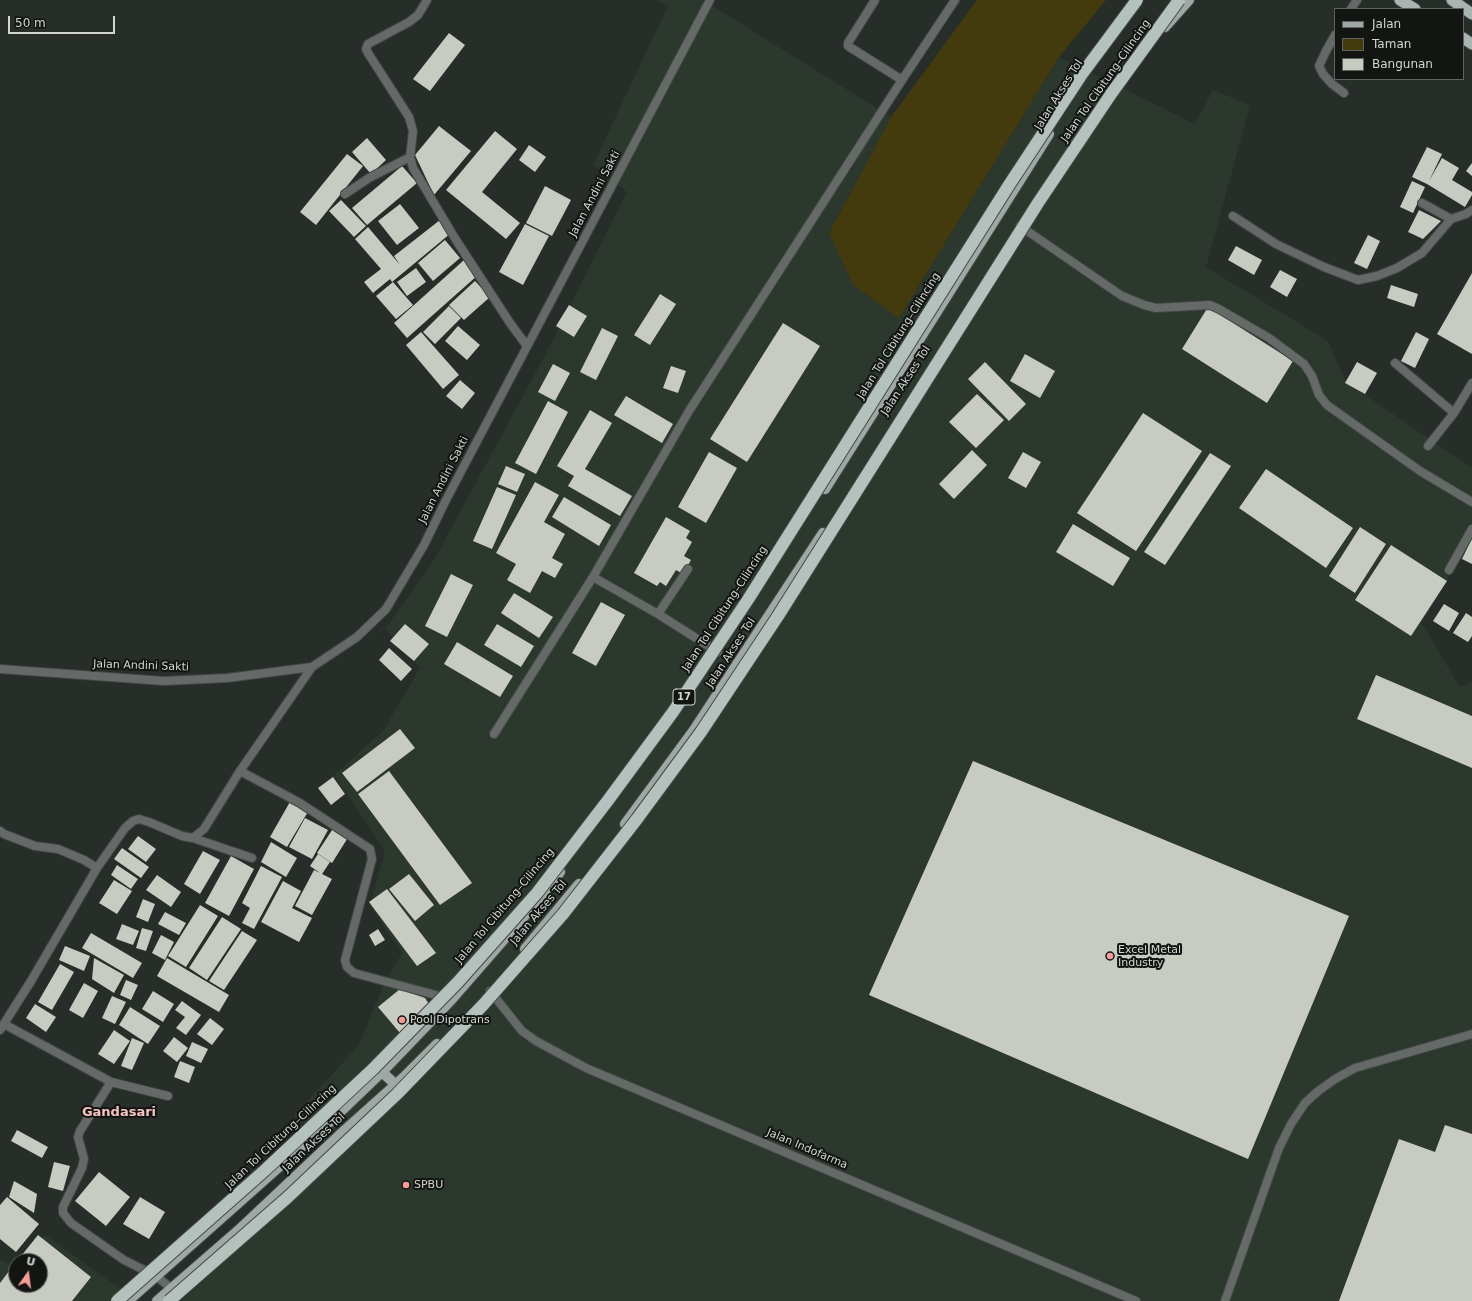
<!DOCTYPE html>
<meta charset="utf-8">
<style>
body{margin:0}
#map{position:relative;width:1472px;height:1301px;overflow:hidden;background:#272d28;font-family:"DejaVu Sans",sans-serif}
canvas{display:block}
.legend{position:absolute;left:1334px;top:8px;width:130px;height:72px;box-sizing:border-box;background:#121512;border:1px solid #5f625f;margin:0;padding:5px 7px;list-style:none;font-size:12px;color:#d2d6d2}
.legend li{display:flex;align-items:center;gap:8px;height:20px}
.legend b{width:20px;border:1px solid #5f625f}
.north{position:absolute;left:8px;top:1253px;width:40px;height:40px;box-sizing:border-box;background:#121512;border:1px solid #5f625f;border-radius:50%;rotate:14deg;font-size:11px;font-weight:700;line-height:16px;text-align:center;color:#d2d6d2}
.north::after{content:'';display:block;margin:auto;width:14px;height:18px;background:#f59b98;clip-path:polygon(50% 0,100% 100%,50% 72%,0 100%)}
.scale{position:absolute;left:8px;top:16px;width:107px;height:18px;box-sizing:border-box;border:2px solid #d2d6d2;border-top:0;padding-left:5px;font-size:12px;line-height:14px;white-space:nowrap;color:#d2d6d2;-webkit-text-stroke:3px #121512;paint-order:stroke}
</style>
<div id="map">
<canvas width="1472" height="1301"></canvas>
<ul class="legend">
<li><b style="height:5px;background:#9fa8a5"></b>Jalan</li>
<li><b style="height:11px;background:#433b0d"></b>Taman</li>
<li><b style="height:11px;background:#c7cbc2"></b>Bangunan</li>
</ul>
<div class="north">U</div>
<div class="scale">50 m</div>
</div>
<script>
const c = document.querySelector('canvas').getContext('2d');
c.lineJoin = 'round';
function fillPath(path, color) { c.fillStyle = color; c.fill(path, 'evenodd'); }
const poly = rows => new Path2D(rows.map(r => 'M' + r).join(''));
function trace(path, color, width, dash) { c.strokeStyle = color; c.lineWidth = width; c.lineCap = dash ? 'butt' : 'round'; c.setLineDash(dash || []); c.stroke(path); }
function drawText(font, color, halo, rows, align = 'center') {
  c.font = font + ' "DejaVu Sans",sans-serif'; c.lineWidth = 4; c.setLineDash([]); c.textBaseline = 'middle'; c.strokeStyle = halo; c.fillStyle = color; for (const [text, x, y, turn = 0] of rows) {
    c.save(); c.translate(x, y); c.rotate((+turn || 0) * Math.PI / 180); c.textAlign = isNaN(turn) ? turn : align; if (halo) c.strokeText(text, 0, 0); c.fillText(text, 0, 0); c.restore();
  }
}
fillPath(poly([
 [656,0,703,0,891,117,829,233,899,318,1059,57,1195,124,1213,90,1250,105,1206,267,1328,341,1346,382,1472,468,1472,537,1422,623,1459,686,1472,682,1472,1301,181,1301,338,1154,294,1116,359,1045,385,981,402,953,370,905,385,851,334,775,383,731,420,668,385,629,434,560,544,357,627,192,593,165,668,6],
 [45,1235,137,1301,0,1301,0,1259,11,1266,16,1261,16,1285,40,1285,40,1261,16,1261]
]), '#2c382e');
fillPath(poly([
 [977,0,1106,0,1059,57,899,318,853,285,829,233,891,117]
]), '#433b0d');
fillPath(poly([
 [449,33,465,45,430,91,413,79],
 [439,126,471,151,434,195,415,155],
 [495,131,517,149,482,192,520,223,506,239,446,190],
 [367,138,386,160,371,174,352,152],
 [529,145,546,157,535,172,519,160],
 [1427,147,1442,154,1429,181,1442,158,1459,168,1452,180,1472,192,1472,195,1465,207,1427,184,1412,177],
 [347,154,363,166,316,225,300,212],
 [1472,163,1472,176,1466,171],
 [402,166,417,183,367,225,352,208],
 [1412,181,1425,187,1413,213,1400,207],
 [545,186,571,200,552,236,526,223],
 [341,200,366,226,354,237,329,211],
 [400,204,419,228,397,245,378,221],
 [1419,210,1441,221,1423,239,1408,232],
 [440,220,451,233,392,282,390,279,373,293,364,282,381,269,355,239,368,227,400,265,394,256],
 [525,224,549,236,523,285,499,272],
 [1368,235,1380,241,1367,269,1354,263],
 [445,240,460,258,433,281,418,263],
 [1236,246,1262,260,1254,275,1228,260],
 [464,260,478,275,407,338,394,323],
 [416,268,426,282,407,296,397,282],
 [1280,270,1297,279,1287,297,1270,287],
 [1472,273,1472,354,1437,334],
 [475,281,490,297,464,320,449,305],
 [393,282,413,305,396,319,376,296],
 [1391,285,1418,294,1414,307,1387,298],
 [660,294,676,304,650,345,634,335],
 [569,305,587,316,574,337,556,326],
 [449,306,461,318,435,344,423,332],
 [1208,307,1293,361,1267,403,1182,349],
 [783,323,820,346,747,462,710,439],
 [458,326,480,345,467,360,445,341],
 [602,328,618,336,596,380,580,372],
 [421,332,459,375,443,389,406,345],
 [1416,332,1429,339,1415,368,1401,361],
 [1025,354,1055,371,1040,398,1010,381],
 [985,362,1026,404,1009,421,968,379],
 [1357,362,1377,373,1365,394,1345,383],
 [553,364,570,373,555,401,538,392],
 [671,366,686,371,678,393,663,388],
 [460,380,475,393,462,409,446,396],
 [977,394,1004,420,976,448,949,422],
 [626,396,673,424,662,443,614,415],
 [548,401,568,412,536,474,515,463],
 [590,410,612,423,585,469,632,496,620,516,568,486,574,476,557,466],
 [1143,413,1202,451,1136,551,1077,513],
 [972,450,987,465,954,499,939,484],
 [709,452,737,468,706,523,678,507],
 [1023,452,1041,462,1026,488,1008,478],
 [1210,453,1231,466,1165,565,1144,552],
 [506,466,525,474,517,492,498,484],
 [1266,469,1353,528,1326,568,1239,508],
 [535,482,559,495,544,522,565,534,552,558,563,564,555,578,542,571,530,593,507,580,516,564,496,553],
 [497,487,516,495,492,549,473,541],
 [564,497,611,525,599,546,552,517],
 [666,517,690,531,686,538,692,542,684,556,691,560,683,574,676,570,666,586,660,582,657,586,634,573],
 [1073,524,1130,558,1113,586,1056,552],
 [1360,527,1386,544,1355,593,1329,576],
 [1472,538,1472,564,1462,559],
 [1391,545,1447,581,1411,636,1355,600],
 [451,574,473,585,447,637,425,626],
 [514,593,553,617,539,638,501,613],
 [601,602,625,615,596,666,572,653],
 [1444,604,1459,613,1449,631,1433,621],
 [1466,613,1472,617,1472,636,1468,642,1453,633],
 [405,624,429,644,414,661,390,641],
 [497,624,534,646,521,667,484,645],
 [457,642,513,676,500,697,444,664],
 [389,648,412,669,401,681,379,660],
 [1376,675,1472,716,1472,768,1357,719],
 [400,729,415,748,357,792,342,773],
 [973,761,1349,916,1248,1159,869,995],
 [389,771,472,883,440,905,358,794],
 [333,777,345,794,331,805,318,788],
 [291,800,309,810,287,847,270,837],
 [305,818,328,830,312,859,289,847],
 [334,827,349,836,332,863,317,853],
 [138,836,156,849,146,862,128,849],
 [271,842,297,858,286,877,261,862],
 [122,848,149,867,141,878,114,859],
 [203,851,220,860,200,894,184,884],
 [318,854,330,862,322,874,332,879,312,915,295,906,314,870,320,873,310,866],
 [231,856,254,869,229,916,205,903],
 [117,865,138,879,131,889,111,875],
 [261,866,282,877,254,929,242,923,250,908,242,903],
 [409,874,434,905,415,921,389,889],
 [157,875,181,892,171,907,146,890],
 [114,880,132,891,117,914,99,903],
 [283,881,301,891,292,908,312,918,299,942,261,922],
 [387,889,436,953,417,966,369,902],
 [143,899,155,904,148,922,136,917],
 [200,905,218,916,186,967,168,956],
 [165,912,186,923,179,935,158,924],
 [222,917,241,929,207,980,189,968],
 [122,924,139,931,133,945,116,939],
 [142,928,153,931,146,951,136,948],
 [378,929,385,940,375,946,369,935],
 [242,931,257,940,224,990,209,981],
 [91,933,142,963,133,978,82,948],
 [161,935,174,942,165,960,152,953],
 [65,946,90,956,84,971,59,960],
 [94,958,124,975,114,993,92,979],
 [167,958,229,995,219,1012,157,976],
 [60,964,74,972,52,1010,38,1002],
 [126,980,138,985,131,1000,120,995],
 [84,983,98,991,83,1018,69,1010],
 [400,989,425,998,431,1007,400,1033,378,1007],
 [153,991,174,1004,163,1022,142,1009],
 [112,996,126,1002,115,1024,102,1018],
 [182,1001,201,1015,186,1035,176,1028,185,1017,175,1010],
 [35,1004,56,1017,46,1032,26,1018],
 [130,1007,160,1026,148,1044,119,1025],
 [210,1018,224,1029,212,1045,197,1034],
 [114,1030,130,1041,114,1064,98,1054],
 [174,1037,188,1048,177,1062,163,1051],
 [132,1038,144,1043,132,1070,121,1066],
 [192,1042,208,1049,201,1063,186,1056],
 [180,1061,195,1067,189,1083,174,1077],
 [1445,1125,1472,1134,1472,1301,1339,1301,1399,1139,1435,1152],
 [17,1130,48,1147,42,1158,11,1141],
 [54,1162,70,1166,63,1191,48,1187],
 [99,1172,130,1197,106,1226,75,1201],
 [14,1181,37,1194,34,1213,9,1197],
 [7,1197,39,1224,16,1252,0,1239,0,1205],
 [140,1197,165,1212,149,1239,123,1224],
 [38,1235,91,1277,72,1301,0,1301,0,1283,16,1262,16,1285,40,1285,40,1261,17,1261]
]), '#c7cbc2');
const minor = poly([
 [427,0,418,15,409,22,368,44,366,49,368,53,409,117,413,131,410,157,413,168,456,240,510,323,527,346],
 [875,0,848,43,848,46,902,80],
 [1351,9,1357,0],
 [1335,35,1326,51,1319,66,1323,74,1332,84,1344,93],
 [345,194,369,178,410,157],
 [1422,203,1451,219,1466,214,1472,210],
 [1233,216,1276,244,1324,267,1358,280,1377,276,1397,268,1422,253,1451,219],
 [1020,226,1122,296,1144,305,1156,308,1210,305,1219,309,1269,338,1304,364,1312,376,1319,395,1327,405,1420,471,1472,502],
 [1395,363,1454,413],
 [1428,446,1454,413,1472,383],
 [1449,570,1472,529],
 [593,577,658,614,718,652],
 [658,614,688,569],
 [0,669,164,681,227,678,312,667,357,637,386,609,424,545,446,500,710,0],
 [494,734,593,577,689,411,902,80,955,0],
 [240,771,300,803,370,849,372,859,345,960,347,967,354,973,447,998],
 [0,831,4,834,35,846,58,849,84,860,97,868],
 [193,838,252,858],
 [490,991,522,1031,536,1041,586,1068,1136,1301],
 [4,1024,111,1082,168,1096],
 [0,1030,31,981,97,868,125,828,133,821,139,819,149,822,182,836,193,838,204,829,240,771,312,667],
 [111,1082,80,1131,78,1137,84,1159,82,1168,63,1207,63,1213,71,1223,124,1260,156,1276,171,1288],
 [1225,1301,1279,1148,1291,1124,1305,1103,1317,1092,1335,1079,1355,1068,1472,1034]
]);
const primary = poly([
 [1165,27,1189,0],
 [825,489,1049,134],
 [625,824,694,730,823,533],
 [525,949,579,884],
 [382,1072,396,1085],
 [128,1301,334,1118,382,1072,452,999,541,897,560,872],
 [157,1301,241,1228,345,1130,403,1078,437,1044]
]);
const trunk = poly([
 [1400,0,1415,9],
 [1452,0,1472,14],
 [1463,38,1472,44]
]);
trace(minor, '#424843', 10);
trace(primary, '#424843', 12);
trace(trunk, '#424843', 13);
trace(minor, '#656a68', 8);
trace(primary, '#9fa8a5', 10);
trace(trunk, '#aab4b1', 11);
const motorwayBridge = poly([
 [117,1301,264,1171,373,1069,458,982,537,893,609,799,673,712,749,598,1009,185,1082,74,1137,0],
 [169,1301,288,1197,397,1094,483,1005,563,914,637,819,701,732,778,616,1038,203,1111,94,1179,0]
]);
trace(motorwayBridge, '#424843', 14, []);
trace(motorwayBridge, '#b5c1bd', 12);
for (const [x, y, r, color] of [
 [1110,956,4,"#f59b98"],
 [402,1020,4,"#f59b98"],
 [406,1185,4,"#f59b98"]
]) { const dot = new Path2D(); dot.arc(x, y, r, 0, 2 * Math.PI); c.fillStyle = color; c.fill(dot); trace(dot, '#121512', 1.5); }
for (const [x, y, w] of [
 [684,697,22]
]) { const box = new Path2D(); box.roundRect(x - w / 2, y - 8, w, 16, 3); c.fillStyle = '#121512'; c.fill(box); trace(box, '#d2d6d2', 1); }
drawText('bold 10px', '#d2d6d2', null, [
 ["17",684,697]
]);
drawText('11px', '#d2d6d2', '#121512', [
 ["Jalan Tol Cibitung–Cilincing",1106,81,-55],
 ["Jalan Akses Tol",1059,95,-58],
 ["Jalan Andini Sakti",595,194,-62],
 ["Jalan Tol Cibitung–Cilincing",899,336,-58],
 ["Jalan Akses Tol",906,381,-57],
 ["Jalan Andini Sakti",444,480,-63],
 ["Jalan Tol Cibitung–Cilincing",725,609,-57],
 ["Jalan Akses Tol",731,653,-57],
 ["Jalan Andini Sakti",141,666,2],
 ["Jalan Tol Cibitung–Cilincing",505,906,-50],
 ["Jalan Akses Tol",539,913,-50],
 ["Jalan Tol Cibitung–Cilincing",281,1137,-43],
 ["Jalan Akses Tol",314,1143,-43],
 ["Jalan Indofarma",807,1149,23]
]);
drawText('11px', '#d2d6d2', '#121512', [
 ["Excel Metal",1118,950],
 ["Industry",1118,963],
 ["Pool Dipotrans",410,1020],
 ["SPBU",414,1185]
], 'left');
drawText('bold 13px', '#f7c3c0', '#121512', [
 ["Gandasari",119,1113]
]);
</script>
